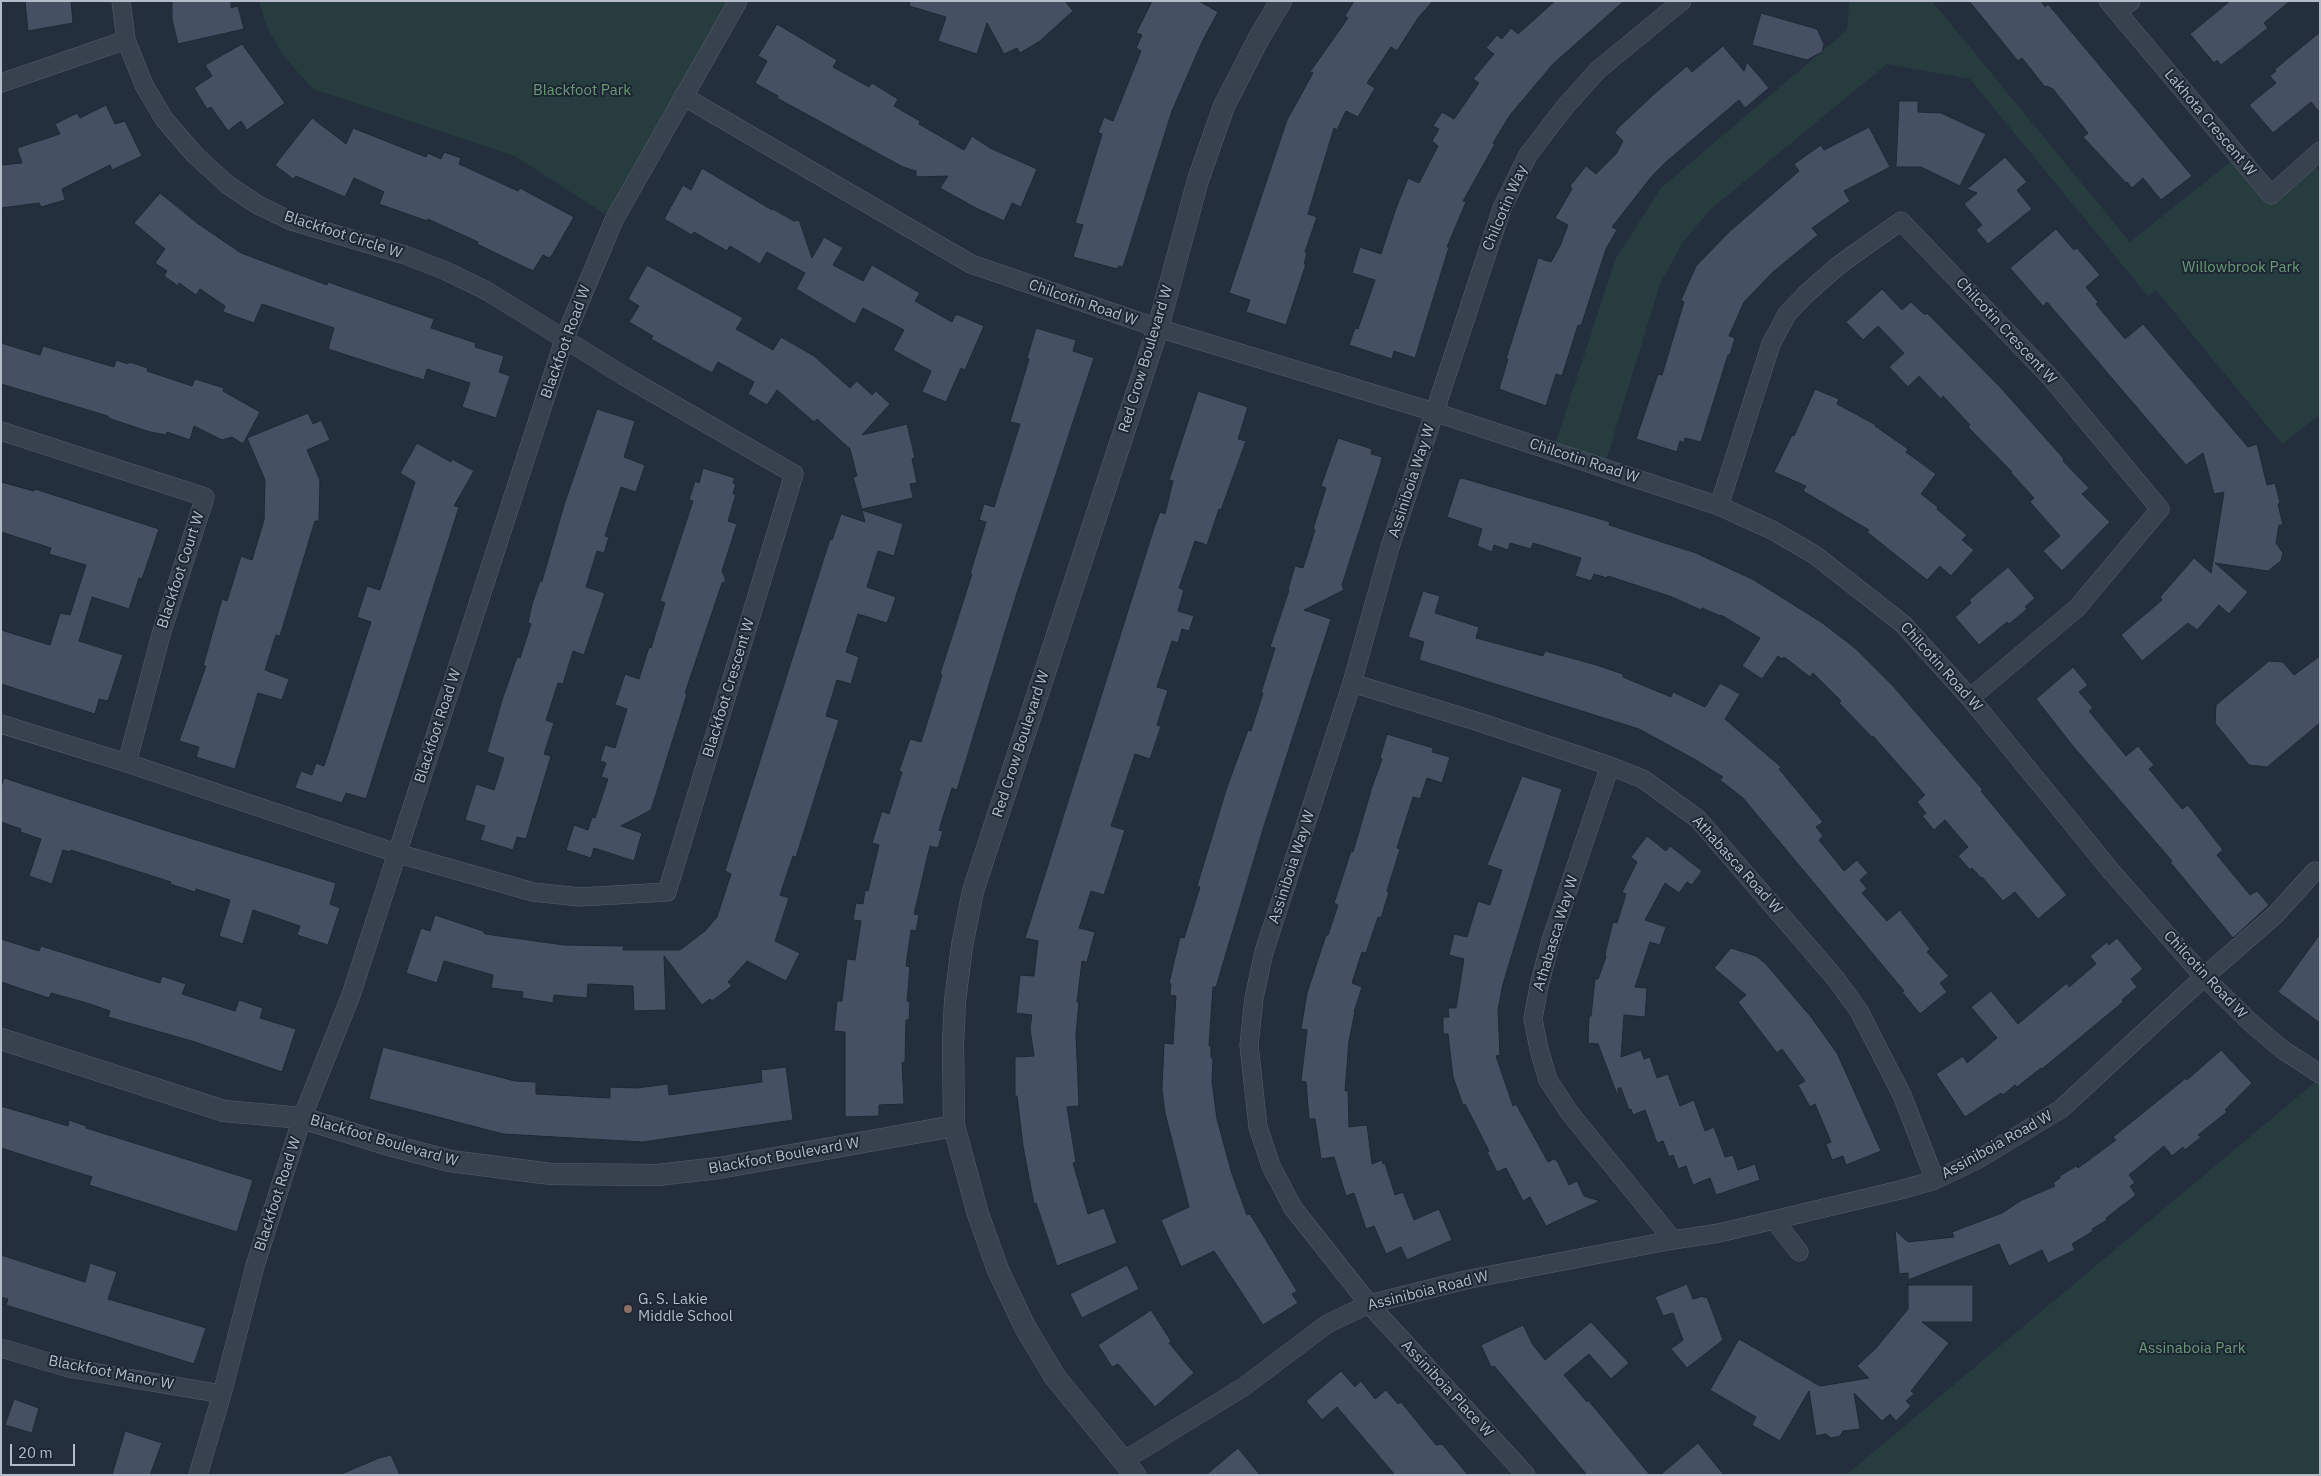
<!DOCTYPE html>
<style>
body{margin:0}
#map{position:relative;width:2321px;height:1476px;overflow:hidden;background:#242f3e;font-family:"IBM Plex Sans",sans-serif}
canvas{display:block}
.frame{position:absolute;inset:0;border:2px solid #b4bcc9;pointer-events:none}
.scale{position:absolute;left:10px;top:1444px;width:65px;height:22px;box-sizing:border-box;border:2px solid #b4bcc9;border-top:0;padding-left:6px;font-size:15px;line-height:18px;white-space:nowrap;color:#b4bcc9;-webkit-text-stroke:4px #1d2633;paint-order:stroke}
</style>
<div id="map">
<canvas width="2321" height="1476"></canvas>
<div class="frame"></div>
<div class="scale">20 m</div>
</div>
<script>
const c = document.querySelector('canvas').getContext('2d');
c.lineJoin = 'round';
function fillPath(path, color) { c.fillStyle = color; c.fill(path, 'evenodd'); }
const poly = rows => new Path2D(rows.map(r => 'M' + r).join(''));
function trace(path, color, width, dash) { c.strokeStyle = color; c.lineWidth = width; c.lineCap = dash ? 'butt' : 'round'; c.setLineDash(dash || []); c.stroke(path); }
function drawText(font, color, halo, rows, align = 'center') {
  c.font = font + ' "IBM Plex Sans",sans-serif'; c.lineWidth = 4; c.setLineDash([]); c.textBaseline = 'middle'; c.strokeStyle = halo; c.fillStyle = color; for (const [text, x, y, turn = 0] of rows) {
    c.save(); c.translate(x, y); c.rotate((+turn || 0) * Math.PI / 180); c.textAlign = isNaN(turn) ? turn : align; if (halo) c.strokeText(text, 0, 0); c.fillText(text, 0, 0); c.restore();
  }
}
fillPath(poly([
 [259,1,738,1,614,220,515,156,313,89,282,54,266,25],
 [1849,1,1932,1,2130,242,2238,156,2271,195,2309,160,2320,173,2320,414,2282,444,2156,290,2148,296,1970,79,1887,64,1711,209,1683,242,1660,284,1604,467,1553,450,1616,258,1661,188,1847,30],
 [2320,1078,2320,1475,1846,1475]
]), '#263c3f');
const building = poly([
 [25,1,71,1,73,23,28,31,25,1],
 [172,1,231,1,231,8,238,6,244,29,178,44,172,19,172,1],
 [910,1,1065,1,1073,11,1040,41,1020,53,1017,48,1004,54,987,23,977,54,938,41,946,17,909,6,910,1],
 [1152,1,1199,1,1218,12,1202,42,1172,111,1123,267,1119,266,1117,269,1073,257,1083,225,1075,223,1102,134,1098,133,1104,117,1113,121,1141,51,1136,48,1142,35,1136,33,1152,1],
 [1354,1,1433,1,1418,18,1397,51,1391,47,1367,83,1375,88,1358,117,1346,111,1337,130,1334,128,1308,214,1317,217,1305,252,1307,253,1304,264,1306,264,1286,325,1246,312,1250,300,1229,293,1287,120,1313,73,1310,72,1348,18,1345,16,1354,1],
 [1555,1,1624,1,1553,64,1510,115,1493,143,1495,144,1463,201,1466,202,1447,247,1449,247,1415,358,1394,351,1392,359,1349,345,1355,328,1358,329,1375,280,1352,273,1360,247,1381,254,1395,211,1408,178,1419,183,1438,146,1432,141,1439,129,1433,126,1442,112,1454,119,1479,83,1473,79,1494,54,1486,48,1497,35,1502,39,1511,28,1518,34,1555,1],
 [1969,1,2041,1,2045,7,2048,4,2192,176,2161,200,2143,178,2132,188,2127,182,2126,183,2083,137,2088,133,2053,89,2047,86,2045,87,2022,58,2018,61,1969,1],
 [2230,1,2290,1,2264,23,2268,28,2221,65,2217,60,2214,63,2190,34,2230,1],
 [1761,13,1817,29,1824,44,1822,52,1807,60,1752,45,1761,13],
 [777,24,837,60,833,67,869,87,872,83,898,99,894,106,920,121,919,124,964,150,972,136,990,148,1037,169,1021,207,1012,203,1004,221,976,208,940,188,948,176,916,177,916,171,903,167,777,98,778,96,755,83,767,61,758,56,777,24],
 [2320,32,2320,113,2311,102,2273,133,2249,105,2276,83,2270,76,2276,71,2274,70,2320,32],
 [242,44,285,103,247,130,241,121,228,131,211,107,207,109,194,88,212,76,205,65,242,44],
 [1723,46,1744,71,1747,62,1769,88,1745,108,1739,100,1666,162,1652,176,1612,227,1617,230,1606,249,1581,326,1578,325,1562,376,1556,374,1546,406,1499,389,1508,359,1506,359,1538,258,1551,262,1560,246,1568,225,1555,218,1572,189,1570,186,1586,166,1596,174,1616,154,1623,141,1615,133,1617,129,1653,95,1687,66,1692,72,1723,46],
 [1899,101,1918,101,1918,112,1941,113,1986,134,1960,186,1921,167,1896,167,1899,101],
 [106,105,115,124,125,121,142,156,112,170,110,165,62,189,65,200,41,207,39,203,1,208,1,165,22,163,17,148,60,134,55,124,77,113,80,118,106,105],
 [312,118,346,144,353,128,426,157,428,153,441,159,444,152,461,158,459,164,518,191,520,188,574,217,552,255,549,258,543,255,533,271,477,244,478,242,428,219,427,221,379,204,384,192,354,178,345,197,296,176,293,179,275,165,312,118],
 [1869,127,1890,167,1844,191,1850,201,1812,228,1818,235,1773,272,1744,302,1729,336,1735,338,1730,355,1728,355,1701,442,1685,438,1684,443,1680,441,1677,452,1636,439,1658,374,1662,375,1684,302,1681,300,1696,266,1729,232,1799,171,1794,164,1821,145,1824,150,1869,127],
 [2005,157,2027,182,2017,190,2032,209,1988,244,1976,230,1982,225,1964,204,1977,193,1967,189,2005,157],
 [702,168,772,210,773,209,794,221,799,220,812,258,824,237,843,248,833,265,863,281,872,265,920,293,915,301,952,322,955,315,959,315,984,326,965,370,961,368,946,402,922,392,931,371,893,350,904,330,863,308,855,324,796,289,805,273,767,252,760,264,730,246,727,251,694,232,692,235,664,219,683,185,691,190,702,168],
 [160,193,197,223,241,253,327,285,328,282,434,319,431,328,476,343,475,347,504,356,499,372,510,376,496,418,462,407,470,383,427,369,424,380,328,349,334,328,262,304,254,323,223,312,225,306,200,289,196,295,179,283,178,286,164,276,167,271,155,263,165,249,134,223,160,193],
 [2056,229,2074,250,2077,248,2100,275,2086,287,2098,302,2096,304,2125,339,2143,324,2248,447,2257,444,2267,485,2275,483,2280,503,2278,504,2283,525,2279,525,2276,543,2283,553,2281,561,2268,571,2215,563,2248,592,2229,614,2219,605,2197,630,2188,623,2142,661,2121,635,2162,600,2160,597,2194,558,2211,573,2224,492,2214,494,2203,453,2186,465,2047,302,2043,306,2010,268,2056,229],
 [647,265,743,318,736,329,773,350,781,337,814,356,850,388,857,381,872,395,876,391,890,404,862,435,907,424,915,458,912,459,917,483,910,484,913,498,862,509,853,477,857,476,850,449,817,419,814,422,777,390,767,405,748,394,754,382,718,362,712,373,651,339,653,336,629,322,639,306,628,299,647,265],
 [1882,289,1902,310,1911,302,1925,315,1927,313,2001,388,2064,459,2063,461,2089,488,2082,494,2110,522,2062,571,2043,551,2060,536,2030,502,2034,498,2011,473,2012,472,1968,427,1970,425,1943,396,1941,399,1919,376,1908,387,1889,367,1904,353,1878,326,1863,340,1846,322,1882,289],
 [1036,328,1076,340,1073,351,1094,358,1016,596,957,790,952,788,939,830,943,831,938,848,930,846,914,914,919,915,916,931,911,930,906,966,910,967,907,1001,910,1002,909,1020,906,1020,905,1063,902,1062,904,1104,879,1105,879,1116,845,1117,845,1032,834,1031,837,1001,842,1001,847,959,855,960,861,921,853,920,856,903,863,904,865,890,868,891,879,845,872,843,882,811,889,814,902,772,899,771,910,739,921,742,942,675,940,674,972,574,970,574,986,522,979,520,984,504,994,507,1020,424,1010,422,1029,359,1027,358,1036,328],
 [1,343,40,355,43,346,114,367,116,360,128,364,129,362,148,368,147,371,192,386,195,379,224,388,223,391,260,412,243,444,232,437,222,440,194,426,190,440,167,432,166,435,150,432,108,418,108,416,1,384,1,343],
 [1815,389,1839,399,1837,404,1876,425,1875,426,1908,449,1906,452,1936,474,1921,494,1938,507,1937,509,1967,535,1962,540,1974,550,1951,576,1940,566,1927,580,1867,532,1869,530,1803,491,1806,486,1774,472,1792,435,1794,436,1815,389],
 [1198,391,1248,407,1238,439,1246,441,1221,510,1219,509,1207,545,1195,541,1179,588,1184,590,1178,611,1194,616,1189,631,1182,629,1178,643,1172,641,1157,687,1168,690,1157,725,1161,726,1150,759,1135,754,1111,826,1125,830,1112,871,1104,895,1091,891,1079,928,1095,932,1087,962,1082,961,1077,1002,1079,1002,1076,1034,1079,1106,1067,1107,1076,1162,1073,1163,1088,1214,1104,1208,1117,1243,1057,1266,1036,1203,1034,1204,1023,1146,1017,1096,1015,1096,1015,1057,1034,1056,1030,1029,1032,1015,1016,1013,1020,975,1034,976,1038,941,1025,938,1154,528,1160,512,1165,514,1173,481,1169,480,1198,391],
 [597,409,635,421,624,457,645,465,636,492,621,487,605,536,609,537,604,553,597,551,586,587,605,593,584,655,573,651,563,684,558,683,546,720,554,723,544,754,551,756,526,839,517,837,513,850,480,840,485,826,465,820,476,784,494,790,504,758,487,752,502,700,517,657,520,658,531,624,528,623,532,604,540,581,542,581,564,505,597,409],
 [308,413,313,424,321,420,330,440,307,450,320,480,319,521,315,521,280,636,276,635,265,670,289,679,282,700,258,693,235,769,196,757,199,747,179,741,206,666,203,666,222,599,227,601,241,556,252,560,264,520,265,480,247,438,308,413],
 [1338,438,1372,449,1371,454,1382,457,1380,466,1342,585,1344,590,1304,610,1331,619,1264,826,1216,987,1213,987,1209,1046,1211,1046,1211,1058,1213,1058,1212,1081,1217,1119,1232,1174,1247,1215,1250,1214,1297,1291,1292,1294,1298,1303,1263,1325,1214,1251,1181,1267,1161,1220,1189,1207,1165,1113,1162,1090,1164,1043,1173,1044,1176,996,1170,995,1171,984,1169,983,1180,937,1184,938,1200,887,1197,886,1227,787,1248,730,1251,731,1263,693,1261,693,1275,648,1270,647,1289,590,1288,589,1295,566,1303,568,1315,530,1313,529,1326,488,1321,486,1338,438],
 [417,443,451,462,452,459,474,471,454,506,459,507,366,799,346,793,342,803,295,788,301,771,312,775,316,763,324,766,371,622,357,617,367,586,380,590,415,482,400,473,417,443],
 [703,468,735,478,733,483,736,484,733,494,736,494,728,521,737,524,722,571,726,581,722,583,685,693,687,694,651,810,621,826,642,833,634,861,594,848,591,858,566,850,574,825,588,830,592,817,595,818,608,779,601,777,606,763,600,761,605,745,615,748,627,709,615,705,625,674,639,679,649,647,651,648,665,603,660,601,693,501,689,500,695,481,699,483,703,468],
 [1462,478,1594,517,1610,522,1609,525,1696,553,1754,580,1821,622,1855,648,1893,686,1983,790,1981,791,2067,895,2038,919,2015,892,2003,901,1982,877,1981,878,1972,868,1970,870,1958,856,1968,847,1945,820,1934,830,1922,816,1926,813,1917,802,1925,795,1873,736,1872,737,1839,703,1841,701,1813,673,1810,677,1784,657,1782,659,1778,656,1762,679,1742,666,1760,638,1721,615,1720,616,1702,608,1701,610,1672,597,1608,576,1607,578,1594,574,1591,581,1575,576,1581,558,1533,543,1531,549,1510,543,1508,550,1494,545,1492,552,1477,546,1482,529,1447,517,1459,479,1462,478],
 [1,482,34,491,35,489,159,529,142,579,139,578,129,609,92,597,79,641,123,655,108,701,99,699,95,714,1,684,1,630,50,645,60,613,70,615,86,565,49,554,51,548,1,532,1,482],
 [862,510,903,524,894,556,878,551,867,587,896,597,887,623,858,614,846,652,859,657,851,684,837,680,826,716,839,720,796,857,793,856,780,895,789,898,775,941,800,953,786,981,747,961,728,982,732,986,712,1001,710,999,702,1005,664,956,666,1010,634,1011,633,986,588,984,587,998,554,995,553,1003,522,998,523,992,491,988,493,975,444,961,437,983,406,973,421,928,430,931,435,915,483,931,485,934,564,945,624,946,623,950,680,950,705,931,717,917,731,874,725,871,830,539,832,540,841,514,865,522,862,510],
 [2008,567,2035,598,2025,607,2027,609,2009,624,2007,622,1979,645,1955,617,1971,603,1969,600,2008,567],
 [1423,591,1440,596,1435,613,1479,627,1476,638,1543,656,1545,651,1593,664,1623,674,1623,677,1671,697,1673,692,1705,707,1720,683,1740,694,1725,719,1781,767,1779,769,1823,822,1816,827,1823,836,1819,840,1844,871,1857,860,1868,873,1860,880,1867,889,1862,893,1887,921,1900,910,1930,949,1927,952,1949,976,1940,983,1947,992,1920,1014,1902,992,1904,991,1743,798,1720,780,1723,777,1694,759,1639,729,1419,660,1424,642,1408,637,1423,591],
 [2320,656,2320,723,2267,767,2249,765,2215,723,2216,705,2269,661,2283,662,2294,675,2320,656],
 [2073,667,2088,685,2079,692,2093,708,2089,711,2126,756,2138,746,2154,765,2149,769,2182,809,2188,805,2223,850,2217,855,2250,895,2257,891,2269,905,2233,938,2170,862,2172,861,2072,745,2036,699,2073,667],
 [1387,734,1433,748,1432,752,1450,757,1442,783,1427,778,1420,799,1413,797,1397,848,1400,849,1387,891,1389,892,1381,918,1378,917,1366,953,1362,952,1352,983,1362,987,1354,1012,1355,1012,1349,1041,1345,1091,1348,1091,1349,1127,1367,1125,1372,1164,1382,1160,1383,1164,1385,1163,1395,1195,1403,1192,1414,1220,1439,1209,1452,1240,1407,1260,1401,1247,1386,1254,1374,1226,1366,1229,1354,1193,1346,1196,1334,1157,1321,1159,1315,1119,1309,1119,1306,1082,1301,1081,1307,1030,1301,1029,1307,993,1326,935,1328,935,1338,905,1334,903,1351,851,1353,852,1372,787,1382,759,1380,758,1387,734],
 [1522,776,1562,789,1503,984,1498,1010,1500,1055,1496,1056,1513,1106,1516,1104,1548,1162,1554,1159,1557,1161,1569,1185,1577,1181,1584,1196,1600,1201,1546,1226,1530,1197,1523,1201,1506,1168,1497,1172,1487,1152,1489,1151,1465,1104,1463,1105,1453,1077,1448,1034,1443,1034,1443,1017,1449,1017,1448,1008,1456,1008,1464,959,1449,955,1454,934,1467,937,1478,901,1490,905,1502,870,1487,865,1522,776],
 [4,778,167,831,336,883,330,904,340,908,328,945,297,935,300,926,253,910,243,944,219,936,230,900,196,889,195,892,170,884,171,882,71,850,70,852,63,850,52,884,29,876,41,839,20,832,21,829,1,822,1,787,4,778],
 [1647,836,1666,851,1670,846,1702,871,1692,885,1687,882,1679,893,1665,883,1645,920,1666,927,1660,945,1650,942,1635,987,1647,988,1645,1017,1624,1015,1621,1057,1641,1050,1644,1059,1650,1057,1657,1078,1668,1074,1680,1106,1694,1100,1705,1131,1714,1127,1725,1157,1733,1155,1738,1170,1755,1164,1760,1180,1716,1195,1710,1178,1693,1185,1686,1166,1678,1169,1673,1155,1669,1157,1663,1141,1657,1143,1645,1110,1633,1115,1631,1109,1629,1110,1621,1088,1618,1088,1618,1097,1598,1044,1588,1043,1589,1016,1591,1016,1595,979,1598,979,1606,957,1605,954,1613,922,1617,923,1626,894,1622,892,1637,862,1631,857,1647,836],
 [2320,934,2320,1023,2278,992,2320,934],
 [2117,938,2143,969,2131,979,2137,987,2122,1000,2123,1002,2042,1069,2041,1068,2017,1087,2015,1085,2003,1095,2001,1093,1965,1117,1936,1074,1963,1056,1967,1063,1997,1038,1971,1007,1991,991,2018,1024,2067,983,2069,987,2096,964,2090,956,2107,942,2109,945,2117,938],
 [1,939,39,951,41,946,160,983,162,976,186,984,182,994,235,1011,239,1000,263,1008,260,1018,296,1029,282,1072,195,1042,108,1017,110,1011,87,1003,51,993,49,998,1,982,1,939],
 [1731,948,1756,956,1766,964,1811,1017,1837,1053,1881,1151,1846,1165,1843,1156,1832,1160,1826,1144,1831,1142,1815,1104,1810,1107,1798,1085,1805,1081,1782,1049,1777,1053,1738,1002,1746,995,1714,968,1731,948],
 [383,1047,515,1081,536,1082,536,1094,610,1098,610,1087,637,1088,668,1084,669,1095,762,1082,761,1070,786,1067,793,1120,643,1142,503,1134,369,1099,383,1047],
 [2221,1050,2252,1083,2225,1110,2227,1112,2198,1135,2201,1137,2185,1150,2183,1147,2172,1156,2164,1146,2129,1175,2135,1183,2130,1186,2136,1195,2106,1218,2107,1220,2092,1229,2093,1231,2072,1244,2075,1250,2048,1263,2042,1250,2009,1266,1999,1244,1908,1280,1908,1273,1899,1274,1895,1230,1908,1242,1954,1237,1952,1232,2002,1213,2020,1201,2055,1186,2053,1183,2060,1178,2060,1176,2076,1166,2078,1168,2116,1140,2113,1137,2186,1078,2187,1080,2221,1050],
 [1,1106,68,1126,69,1120,86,1126,86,1128,253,1180,237,1232,89,1185,92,1177,1,1148,1,1106],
 [1,1255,85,1282,90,1263,117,1272,108,1299,206,1328,194,1364,6,1305,8,1299,1,1297,1,1255],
 [1127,1265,1139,1289,1082,1318,1070,1294,1127,1265],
 [1687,1284,1693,1299,1703,1296,1704,1298,1707,1297,1723,1340,1687,1368,1671,1349,1683,1340,1673,1313,1663,1316,1655,1297,1687,1284],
 [1908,1285,1973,1285,1973,1322,1922,1322,1949,1343,1911,1391,1914,1394,1906,1401,1911,1406,1896,1421,1890,1414,1882,1421,1854,1393,1860,1429,1843,1431,1840,1436,1831,1438,1826,1434,1816,1436,1809,1391,1780,1441,1752,1425,1756,1417,1710,1390,1739,1339,1820,1386,1869,1378,1857,1366,1877,1347,1908,1309,1908,1285],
 [1151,1310,1171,1341,1169,1343,1194,1373,1155,1407,1118,1364,1112,1367,1098,1345,1151,1310],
 [1591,1322,1629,1363,1611,1379,1589,1354,1564,1375,1587,1402,1588,1400,1650,1475,1587,1475,1494,1366,1491,1367,1481,1345,1523,1325,1533,1345,1545,1360,1591,1322],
 [1341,1371,1355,1387,1361,1381,1375,1399,1386,1390,1398,1404,1401,1402,1436,1445,1442,1444,1468,1475,1395,1475,1337,1407,1322,1420,1306,1401,1341,1371],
 [14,1399,39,1408,32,1433,5,1425,14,1399],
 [125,1431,162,1443,150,1475,112,1475,125,1431],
 [1698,1443,1724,1475,1660,1475,1698,1443],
 [1238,1448,1260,1475,1206,1475,1238,1448],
 [391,1455,400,1475,339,1475,379,1458,391,1455]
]);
fillPath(building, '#455162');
trace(building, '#1f2835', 1);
const minor = poly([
 [2108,1,2271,195,2320,151],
 [2117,12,2131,1],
 [1,83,126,40],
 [683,96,971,264,1158,328,1434,412,1719,506,1772,530,1815,555,1903,624,1970,698,2111,871,2204,977,2251,1023,2283,1050,2320,1074],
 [1,431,205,497,162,631,127,763],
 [1719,506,1771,344,1787,314,1806,294,1839,265,1901,221,2051,378,2160,509,2077,608,1970,698],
 [1352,683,1479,722,1610,766,1643,779,1698,819,1836,979,1859,1011,1902,1095,1935,1180],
 [1,724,127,763,396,853,533,892,580,897,667,892,794,474,624,376,487,291,446,271,405,255,291,221,258,205,228,185,195,155,164,119,144,85,126,40,121,1],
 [1610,766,1551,940,1539,986,1533,1019,1539,1049,1548,1080,1569,1112,1673,1240],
 [1774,1220,1799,1252],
 [1,1348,69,1368,222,1394],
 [1123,1461,1245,1386,1327,1324,1369,1304,1465,1280,1673,1240,1719,1233,1900,1190,1935,1180,1977,1160,2061,1109,2204,977,2275,915,2315,871],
 [198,1475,222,1394,255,1266,302,1118,351,995,565,337,614,220,738,1],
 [1526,1475,1369,1304,1293,1208,1271,1166,1258,1127,1249,1045,1254,998,1264,952,1352,683,1390,547,1502,208,1528,155,1564,108,1598,70,1682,1]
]);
const tertiary = poly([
 [1,1039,224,1111,302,1118,389,1145,450,1161,551,1174,657,1175,719,1168,954,1126],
 [1135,1475,1055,1377,1025,1327,998,1270,978,1214,954,1126,953,1043,955,1001,962,946,973,891,1158,328,1198,180,1224,106,1260,36,1281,1]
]);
trace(minor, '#565f6c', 19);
trace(tertiary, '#565f6c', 22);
trace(minor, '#38414e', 18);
trace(tertiary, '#38414e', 21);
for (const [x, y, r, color] of [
 [628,1309,5,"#8d6e63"]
]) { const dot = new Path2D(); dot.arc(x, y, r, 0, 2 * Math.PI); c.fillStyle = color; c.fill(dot); trace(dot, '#1d2633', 2); }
drawText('15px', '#6b9a76', '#1d2633', [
 ["Blackfoot Park",582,91],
 ["Willowbrook Park",2241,268],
 ["Assinaboia Park",2192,1349]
]);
drawText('15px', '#b4bcc9', '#1d2633', [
 ["Lakhota Crescent W",2210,123,50],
 ["Chilcotin Way",1505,208,-67],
 ["Blackfoot Circle W",343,235,18],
 ["Chilcotin Road W",1083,303,19],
 ["Chilcotin Crescent W",2006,331,47],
 ["Blackfoot Road W",566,342,-70],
 ["Red Crow Boulevard W",1146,359,-73],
 ["Chilcotin Road W",1584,461,18],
 ["Assiniboia Way W",1412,481,-72],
 ["Blackfoot Court W",181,570,-72],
 ["Chilcotin Road W",1941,667,48],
 ["Blackfoot Crescent W",729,688,-73],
 ["Blackfoot Road W",438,726,-72],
 ["Red Crow Boulevard W",1021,744,-72],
 ["Athabasca Road W",1737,865,48],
 ["Assiniboia Way W",1292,867,-72],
 ["Athabasca Way W",1556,933,-73],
 ["Chilcotin Road W",2205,975,47],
 ["Blackfoot Boulevard W",384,1141,16],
 ["Assiniboia Road W",1997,1145,-29],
 ["Blackfoot Boulevard W",784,1156,-10],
 ["Blackfoot Road W",278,1194,-72],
 ["Assiniboia Road W",1428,1291,-14],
 ["Blackfoot Manor W",111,1373,11],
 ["Assiniboia Place W",1447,1389,47]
]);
drawText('15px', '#b4bcc9', '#1d2633', [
 ["G. S. Lakie",638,1300],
 ["Middle School",638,1317]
], 'left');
</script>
